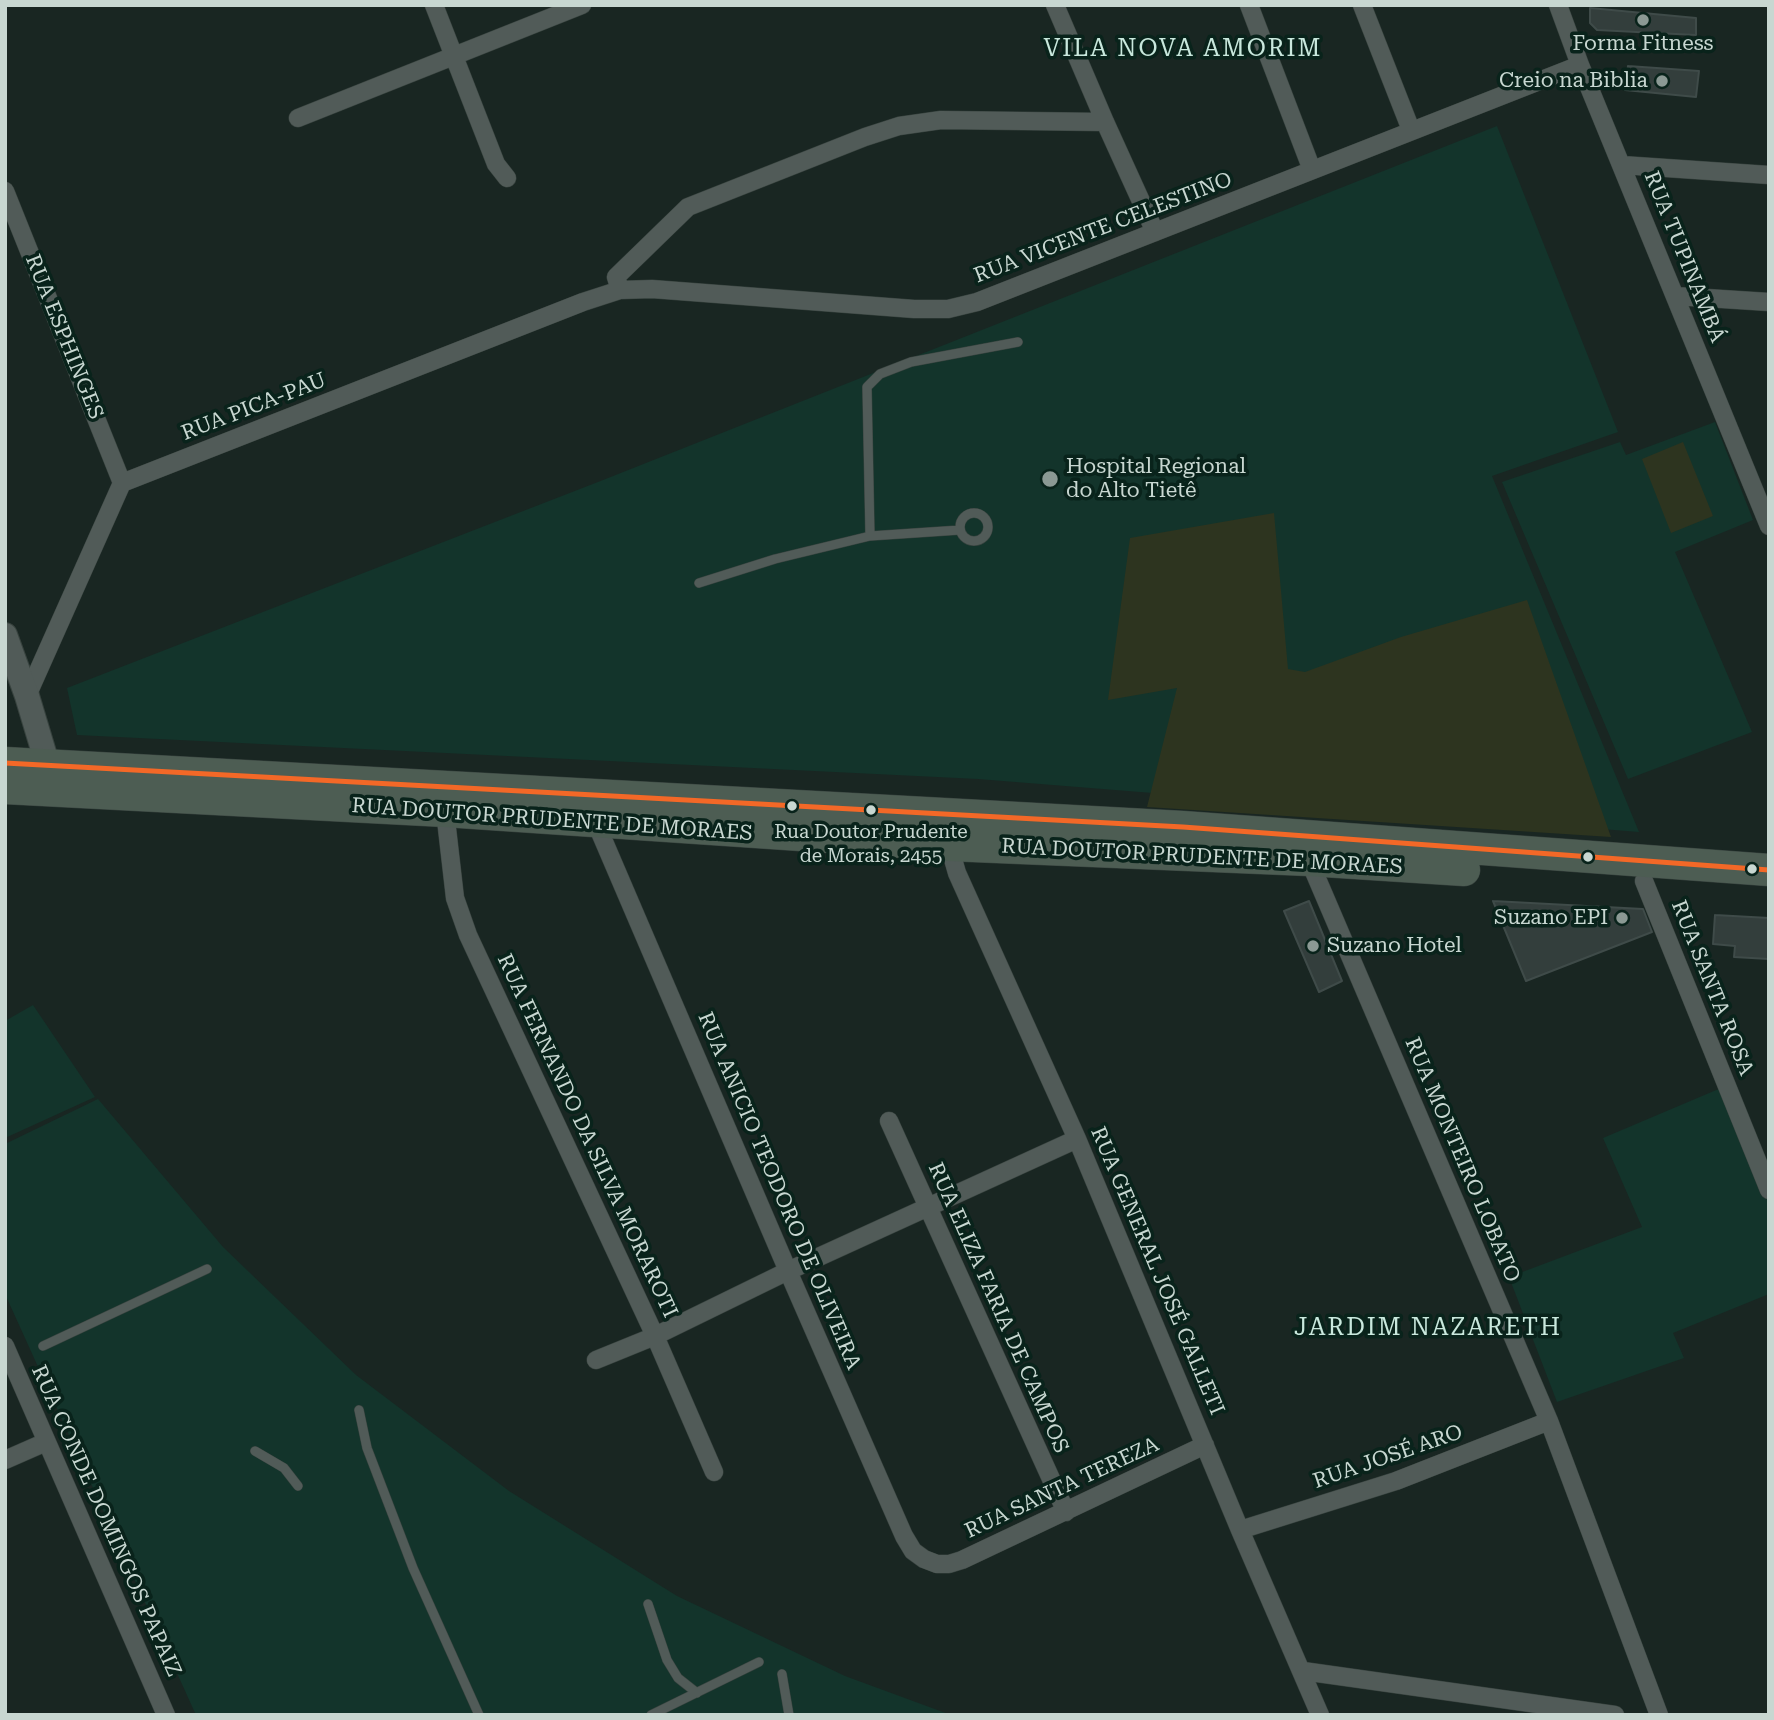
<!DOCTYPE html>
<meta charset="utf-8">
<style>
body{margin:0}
#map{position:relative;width:1774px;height:1720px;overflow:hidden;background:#192622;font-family:"Roboto Serif",serif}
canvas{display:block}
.frame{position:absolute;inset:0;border:7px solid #c8d7d1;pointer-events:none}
</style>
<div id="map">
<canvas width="1774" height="1720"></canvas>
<div class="frame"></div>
</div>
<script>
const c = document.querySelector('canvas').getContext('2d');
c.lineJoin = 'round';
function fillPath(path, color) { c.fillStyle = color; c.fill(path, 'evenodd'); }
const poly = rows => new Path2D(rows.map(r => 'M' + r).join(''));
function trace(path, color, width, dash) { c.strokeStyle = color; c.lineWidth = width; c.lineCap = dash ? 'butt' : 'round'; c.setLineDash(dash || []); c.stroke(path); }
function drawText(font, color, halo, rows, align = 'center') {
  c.font = font + ' "Roboto Serif",serif'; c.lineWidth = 7; c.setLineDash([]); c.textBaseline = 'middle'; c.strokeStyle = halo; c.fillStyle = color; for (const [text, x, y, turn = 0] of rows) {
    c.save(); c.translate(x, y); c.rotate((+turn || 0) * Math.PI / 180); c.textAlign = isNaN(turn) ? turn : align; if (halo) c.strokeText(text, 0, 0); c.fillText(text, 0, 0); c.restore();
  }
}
fillPath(poly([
 [1497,126,1618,432,1492,476,1639,832,978,779,77,735,67,688,598,482],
 [1715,422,1753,520,1675,552,1752,732,1628,779,1502,482,1620,442,1626,455],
 [33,1005,95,1097,5,1138,5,1021],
 [1721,1088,1769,1204,1769,1294,1673,1333,1684,1358,1557,1402,1509,1277,1642,1227,1603,1138],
 [98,1099,223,1247,356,1375,509,1491,677,1596,845,1676,951,1715,196,1715,5,1294,5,1144]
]), '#13342b');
fillPath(poly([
 [1683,442,1713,516,1671,533,1642,459],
 [1274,513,1288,669,1305,672,1401,637,1527,600,1611,837,1147,807,1177,688,1108,700,1130,538]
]), '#2d341f');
const building = poly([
 [1590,8,1696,18,1696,35,1597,30,1590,23,1590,8],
 [1628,66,1699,71,1696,97,1625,90,1628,66],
 [1309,901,1342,981,1319,992,1284,911,1309,901],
 [1493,901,1643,909,1652,932,1526,981,1493,901],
 [1715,915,1769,918,1769,959,1734,957,1735,946,1713,944,1715,915]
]);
fillPath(building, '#333e3c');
trace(building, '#3f4b49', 2);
const lane = poly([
 '960 527a14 14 0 1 1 28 0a14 14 0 1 1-28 0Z',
 [870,536,867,387,880,374,911,362,1018,342],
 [699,583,775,559,870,536,960,530],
 [43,1346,207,1269],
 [359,1410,367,1448,413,1568,479,1715],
 [255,1451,284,1468,298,1486],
 [648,1604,667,1660,678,1678,697,1693],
 [782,1674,789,1715],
 [651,1715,759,1662]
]);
const street = poly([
 [434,5,496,164,507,178],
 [1055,5,1105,122,1155,232],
 [1249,5,1312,170],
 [1362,5,1411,130],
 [1558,5,1580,65,1769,526],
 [298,118,582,5],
 [1622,165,1769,175],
 [5,191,122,483],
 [620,290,616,277,688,207,865,137,899,126,941,120,1105,122],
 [1675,296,1769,302],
 [27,696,122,483,583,302,620,290,652,289,914,309,948,309,977,302,1580,65],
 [445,811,455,898,468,935,655,1336,714,1472],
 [596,823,788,1271,904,1536,913,1551,924,1559,937,1564,949,1564,962,1560,1205,1445],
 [951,839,949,845,957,873,1077,1139,1240,1530,1320,1715],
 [1309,860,1549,1421,1659,1715],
 [1644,881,1769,1190],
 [889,1121,1066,1512],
 [5,1346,166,1715],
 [596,1360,655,1336,788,1271,1077,1139],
 [5,1460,46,1442],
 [1240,1530,1396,1481,1549,1421],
 [1303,1671,1615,1715]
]);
const secondary = poly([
 [5,635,27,696,48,766]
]);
const highway = poly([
 [5,763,1183,827,1769,870],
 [5,788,445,811,949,845,1309,860,1464,870]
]);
trace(lane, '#38433f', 10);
trace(street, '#38433f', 19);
trace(secondary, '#38433f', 26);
trace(highway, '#38433f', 33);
trace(lane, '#515b58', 9);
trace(street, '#515b58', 18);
trace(secondary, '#515b58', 24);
trace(highway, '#4d5d53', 32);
trace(poly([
 [5,763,1183,827,1769,870]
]), '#f36827', 5);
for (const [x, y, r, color] of [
 [1643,20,7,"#8b9994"],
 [1662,81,7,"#8b9994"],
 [1050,479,9,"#8b9994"],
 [792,806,6,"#c8d7d1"],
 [871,810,6,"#c8d7d1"],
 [1588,857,6,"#c8d7d1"],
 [1752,869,6,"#c8d7d1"],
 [1622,918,7,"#8b9994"],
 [1313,946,7,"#8b9994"]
]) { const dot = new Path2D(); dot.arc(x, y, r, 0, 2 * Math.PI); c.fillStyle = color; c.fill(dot); trace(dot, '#09231b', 2.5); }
drawText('19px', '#c8d7d1', '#09231b', [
 ["Rua Doutor Prudente",871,832],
 ["de Morais, 2455",871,856]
]);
drawText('21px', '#c8d7d1', '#09231b', [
 ["Forma Fitness",1643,44,"center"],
 ["Creio na Biblia",1648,81],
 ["Hospital Regional",1066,467,"left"],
 ["do Alto Tietê",1066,491,"left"],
 ["Suzano EPI",1608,918],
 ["Suzano Hotel",1327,946,"left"]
], 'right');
drawText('21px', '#c8d7d1', '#09231b', [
 ["RUA VICENTE CELESTINO",1103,228,-21],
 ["RUA TUPINAMBÁ",1684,257,68],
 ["RUA ESPHINGES",64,337,68],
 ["RUA PICA-PAU",254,407,-21],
 ["RUA DOUTOR PRUDENTE DE MORAES",552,820,4],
 ["RUA DOUTOR PRUDENTE DE MORAES",1202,857,3],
 ["RUA SANTA ROSA",1712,988,68],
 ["RUA FERNANDO DA SILVA MORAROTI",587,1136,65],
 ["RUA MONTEIRO LOBATO",1462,1160,67],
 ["RUA ANICIO TEODORO DE OLIVEIRA",779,1191,67],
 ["RUA GENERAL JOSÉ GALLETI",1157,1271,67],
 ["RUA ELIZA FARIA DE CAMPOS",998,1308,66],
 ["RUA JOSÉ ARO",1388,1457,-19],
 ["RUA SANTA TEREZA",1062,1488,-25],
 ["RUA CONDE DOMINGOS PAPAIZ",106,1521,66]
]);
c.letterSpacing = '2px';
drawText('24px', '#c9e8dd', '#09231b', [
 ["VILA NOVA AMORIM",1183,49],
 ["JARDIM NAZARETH",1428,1328]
]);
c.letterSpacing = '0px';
</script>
